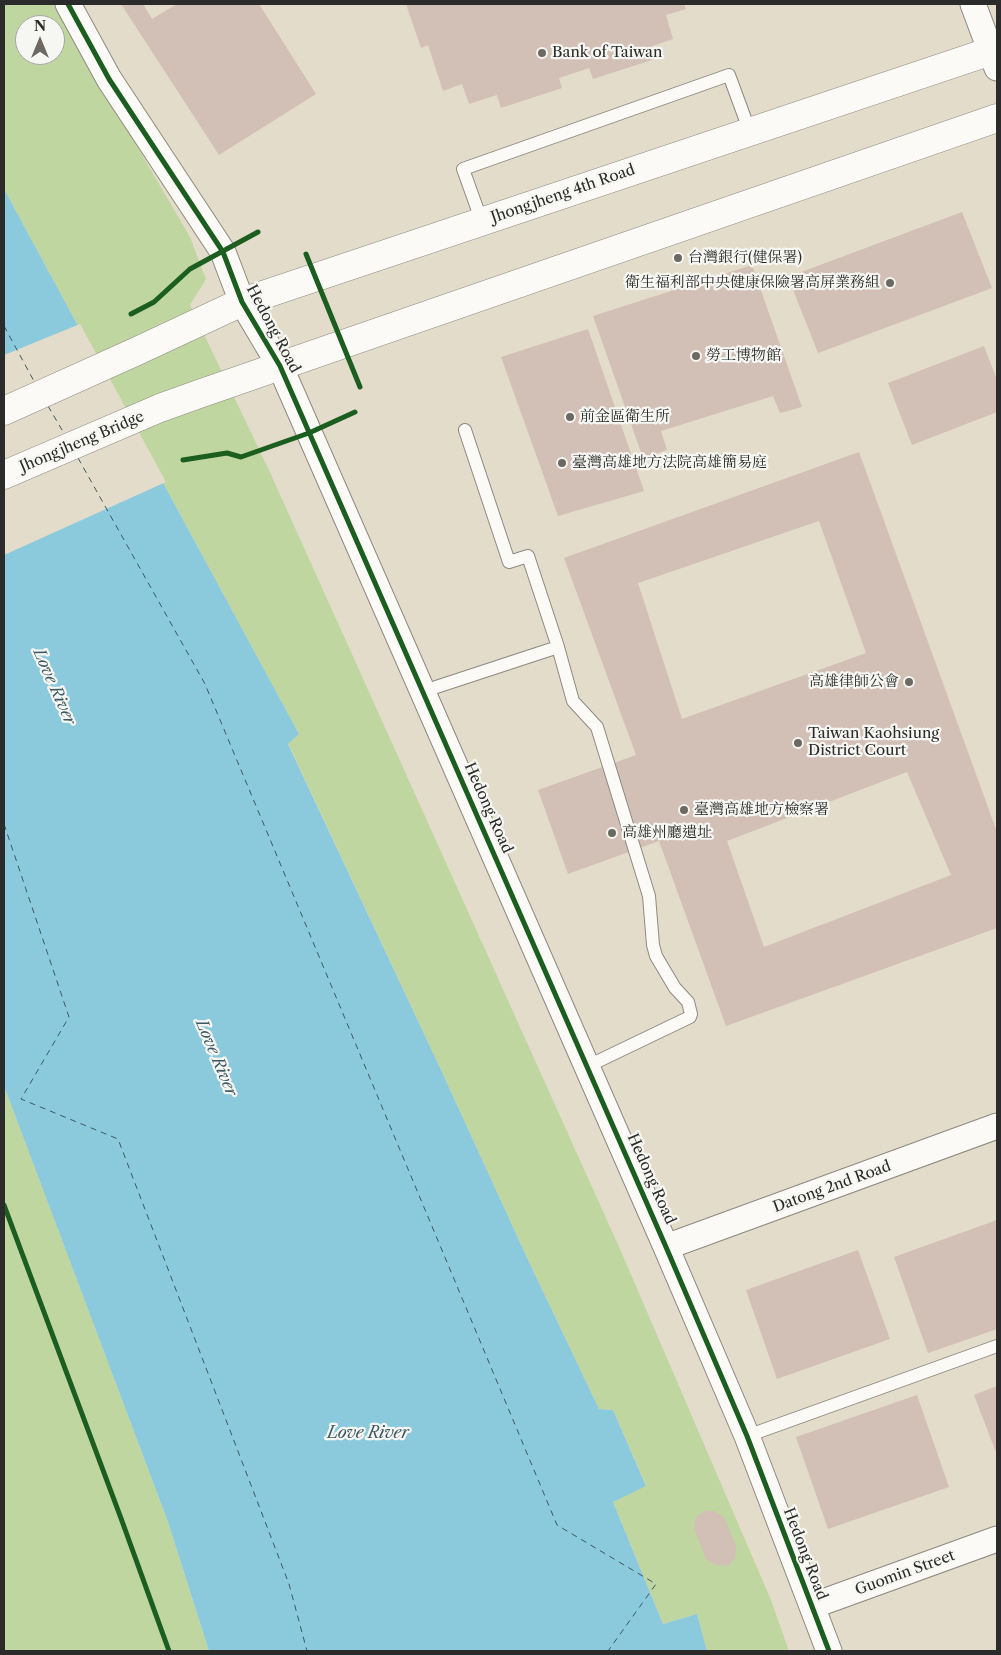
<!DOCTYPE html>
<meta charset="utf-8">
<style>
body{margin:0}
#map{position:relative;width:1001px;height:1655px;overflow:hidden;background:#e4dcca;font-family:"Libre Caslon Text",serif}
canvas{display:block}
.frame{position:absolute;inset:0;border:5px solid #2b2b2b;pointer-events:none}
.north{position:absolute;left:15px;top:15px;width:50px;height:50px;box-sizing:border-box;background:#f6f6f2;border:1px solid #a5a5a2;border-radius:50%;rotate:0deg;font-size:14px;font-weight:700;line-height:20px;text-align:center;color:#2b2b2b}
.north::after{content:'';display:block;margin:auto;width:18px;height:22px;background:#6c6963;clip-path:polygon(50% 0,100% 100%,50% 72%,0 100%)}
</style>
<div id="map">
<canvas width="1001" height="1655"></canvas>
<div class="frame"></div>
<div class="north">N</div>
</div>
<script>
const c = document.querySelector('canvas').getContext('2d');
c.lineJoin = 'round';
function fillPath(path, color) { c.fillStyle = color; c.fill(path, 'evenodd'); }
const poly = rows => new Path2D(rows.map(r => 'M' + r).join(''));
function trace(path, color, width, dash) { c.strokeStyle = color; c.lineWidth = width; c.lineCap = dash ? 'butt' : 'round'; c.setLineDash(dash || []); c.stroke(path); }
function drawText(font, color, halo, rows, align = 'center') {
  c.font = font + ' "Libre Caslon Text","Noto Serif TC",serif'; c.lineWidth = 4.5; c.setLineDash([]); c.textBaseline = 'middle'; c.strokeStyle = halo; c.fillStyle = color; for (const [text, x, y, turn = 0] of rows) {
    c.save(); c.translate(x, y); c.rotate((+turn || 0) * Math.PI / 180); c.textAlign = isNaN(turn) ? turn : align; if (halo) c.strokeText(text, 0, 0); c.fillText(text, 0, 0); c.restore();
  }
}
fillPath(poly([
 [4,4,54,4,190,237,206,279,190,305,269,470,620,1249,771,1600,789,1651,707,1651,697,1614,663,1624,613,1502,646,1485,613,1410,599,1409,529,1262,441,1070,288,743,299,734,4,189],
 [25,25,55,25,55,55,25,55],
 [4,1086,168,1522,209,1651,4,1651]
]), '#c0d6a1');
fillPath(poly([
 [4,189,299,734,288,744,441,1070,529,1262,599,1409,613,1410,646,1486,613,1502,663,1624,697,1614,707,1651,209,1651,168,1522,4,1086]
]), '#8bcadc');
fillPath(poly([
 [80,324,166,482,4,555,4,355]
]), '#e4dcca');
trace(poly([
 [4,326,35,383],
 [48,406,65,435],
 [78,458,205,684,557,1525,656,1584,608,1651],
 [4,824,69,1017,21,1099,118,1139,289,1584,307,1651]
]), '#3c5862', 1, [6, 5]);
fillPath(poly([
 [121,4,143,4,152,19,177,4,259,4,316,94,219,155],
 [406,4,684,4,686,9,666,15,673,39,650,47,655,59,593,79,589,68,559,78,562,88,501,108,497,95,469,104,462,84,443,91,428,45,421,48],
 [962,212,992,288,818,353,788,277],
 [752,265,802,407,780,413,773,396,661,431,667,450,643,458,593,316],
 [588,329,644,491,558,516,501,357],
 [984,346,997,380,997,412,912,445,888,383],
 [859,452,997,832,997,928,726,1026,659,841,568,874,538,790,636,755,564,558],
 [819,521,866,653,682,719,638,583],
 [907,772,951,875,764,947,727,841],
 [997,1220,997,1329,928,1353,894,1257],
 [858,1250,890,1339,777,1379,746,1290],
 [997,1386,997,1455,974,1395],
 [917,1395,949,1487,828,1529,796,1437],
 [704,1511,714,1511,724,1517,736,1546,735,1558,728,1566,715,1565,706,1559,694,1529,696,1517]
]), '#d2bfb5');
const lane = poly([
 [482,222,463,169,729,75,750,132],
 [465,430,509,562,528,556,558,647],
 [424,691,558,647,573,701,597,727,649,896,653,945,656,956,675,988,688,1002,691,1014,690,1017,588,1066],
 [747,1436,997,1346]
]);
const street = poly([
 [68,4,109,79,223,252,242,302,280,366,666,1247,747,1436,829,1651],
 [973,4,997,68],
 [666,1247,997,1126],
 [812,1606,997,1539]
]);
const secondary = poly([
 [4,411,135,352,242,302,997,49],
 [4,475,160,408,199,394,997,118]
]);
trace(lane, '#8d8980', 14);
trace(street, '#8d8980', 27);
trace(secondary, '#8d8980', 29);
trace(lane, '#fbfaf7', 12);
trace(street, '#fbfaf7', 25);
trace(secondary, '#fbfaf7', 28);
trace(poly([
 [68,4,109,79,223,252,242,302,280,366,666,1247,747,1436,829,1651],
 [306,254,360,387],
 [131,314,154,302,190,269,258,232],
 [183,460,227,453,241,457,309,433,355,412],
 [4,1205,122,1521,169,1651]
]), '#1b5e20', 5);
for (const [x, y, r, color] of [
 [542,53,5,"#6c6963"],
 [678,258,5,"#6c6963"],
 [890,283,5,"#6c6963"],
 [696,356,5,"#6c6963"],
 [570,417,5,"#6c6963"],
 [562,463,5,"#6c6963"],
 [909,682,5,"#6c6963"],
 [798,743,5,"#6c6963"],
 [684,810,5,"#6c6963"],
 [612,833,5,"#6c6963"]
]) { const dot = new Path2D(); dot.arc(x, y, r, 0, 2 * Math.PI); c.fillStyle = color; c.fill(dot); trace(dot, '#f6f6f2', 2); }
drawText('15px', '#2b2b2b', '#f6f6f2', [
 ["Bank of Taiwan",552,53],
 ["台灣銀行(健保署)",688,258],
 ["衛生福利部中央健康保險署高屏業務組",880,283,"right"],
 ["勞工博物館",706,356],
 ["前金區衛生所",580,417],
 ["臺灣高雄地方法院高雄簡易庭",572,463],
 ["高雄律師公會",899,682,"right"],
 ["Taiwan Kaohsiung",808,734],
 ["District Court",808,751],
 ["臺灣高雄地方檢察署",694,810],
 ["高雄州廳遺址",622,833]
], 'left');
drawText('15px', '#2b2b2b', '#f6f6f2', [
 ["Jhongjheng 4th Road",563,194,-19],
 ["Hedong Road",273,329,62],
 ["Jhongjheng Bridge",82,442,-23],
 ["Hedong Road",488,808,66],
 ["Hedong Road",651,1179,66],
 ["Datong 2nd Road",832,1187,-20],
 ["Hedong Road",805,1554,69],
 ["Guomin Street",905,1573,-20]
]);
drawText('italic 16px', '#3c5862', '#f6f6f2', [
 ["Love River",54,687,66],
 ["Love River",216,1058,67],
 ["Love River",368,1433]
]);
</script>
